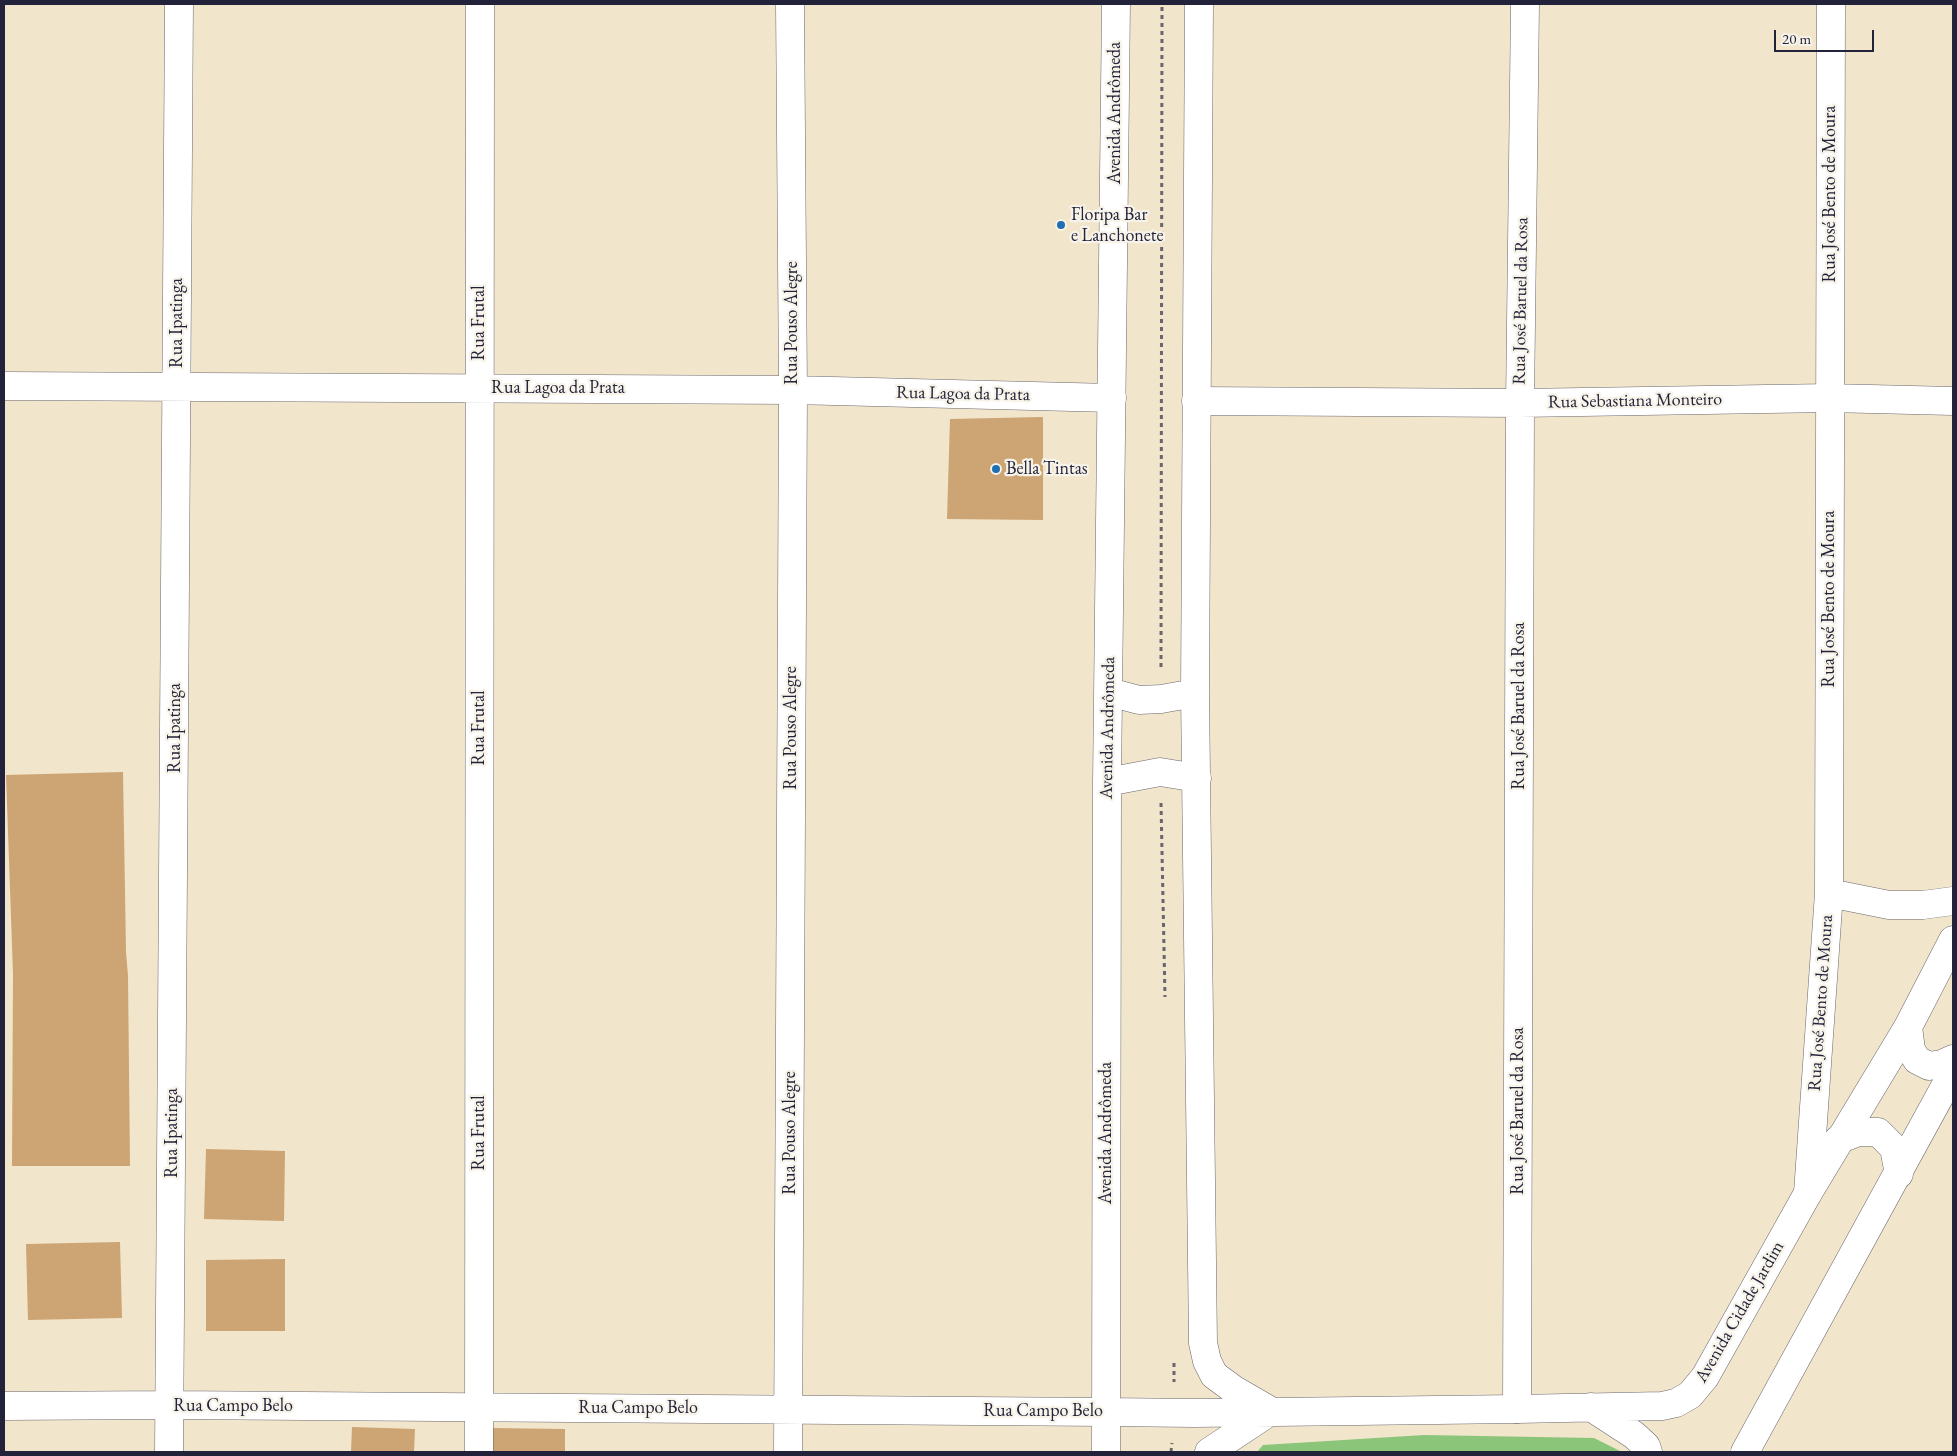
<!DOCTYPE html>
<meta charset="utf-8">
<style>
body{margin:0}
#map{position:relative;width:1957px;height:1456px;overflow:hidden;background:#f1e5cb;font-family:"EB Garamond",serif}
canvas{display:block}
.frame{position:absolute;inset:0;border:5px solid #22223b;pointer-events:none}
.scale{position:absolute;left:1774px;top:30px;width:100px;height:22px;box-sizing:border-box;border:2px solid #22223b;border-top:0;padding-left:6px;font-size:15px;line-height:18px;white-space:nowrap;color:#22223b;-webkit-text-stroke:4px #f7f3e8;paint-order:stroke}
</style>
<div id="map">
<canvas width="1957" height="1456"></canvas>
<div class="frame"></div>
<div class="scale">20 m</div>
</div>
<script>
const c = document.querySelector('canvas').getContext('2d');
c.lineJoin = 'round';
function fillPath(path, color) { c.fillStyle = color; c.fill(path, 'evenodd'); }
const poly = rows => new Path2D(rows.map(r => 'M' + r).join(''));
function trace(path, color, width, dash) { c.strokeStyle = color; c.lineWidth = width; c.lineCap = dash ? 'butt' : 'round'; c.setLineDash(dash || []); c.stroke(path); }
function drawText(font, color, halo, rows, align = 'center') {
  c.font = font + ' "EB Garamond",serif'; c.lineWidth = 4.5; c.setLineDash([]); c.textBaseline = 'middle'; c.strokeStyle = halo; c.fillStyle = color; for (const [text, x, y, turn = 0] of rows) {
    c.save(); c.translate(x, y); c.rotate((+turn || 0) * Math.PI / 180); c.textAlign = isNaN(turn) ? turn : align; if (halo) c.strokeText(text, 0, 0); c.fillText(text, 0, 0); c.restore();
  }
}
fillPath(poly([
 [1424,1435,1594,1438,1622,1452,1257,1452,1263,1445]
]), '#8ac57a');
fillPath(poly([
 [1043,417,1043,520,947,519,950,419],
 [123,772,126,952,128,976,130,1166,12,1166,13,974,6,775],
 [206,1149,285,1151,284,1221,204,1219],
 [120,1242,122,1318,28,1320,26,1244],
 [285,1259,285,1331,206,1331,206,1260],
 [352,1427,415,1429,414,1452,351,1452],
 [491,1428,565,1429,565,1452,491,1452]
]), '#cda473');
const minor = poly([
 [4,386,793,390,1112,398],
 [1196,401,1520,403,1829,398,1953,401],
 [1829,893,1889,905,1923,905,1953,901],
 [1808,1193,1829,893,1831,4],
 [4,1406,170,1405,1106,1412],
 [1517,1409,1520,403,1525,4],
 [169,1452,179,4],
 [479,1452,480,4],
 [788,1452,793,390,790,4]
]);
const major = poly([
 [1199,4,1195,693,1203,1343,1207,1361,1214,1375,1233,1389,1271,1411],
 [1109,692,1139,700,1161,699,1195,693],
 [1107,782,1160,772,1197,778],
 [1908,1027,1911,1050,1917,1060,1929,1066,1942,1064,1953,1059],
 [1838,1140,1858,1132,1878,1132,1894,1148,1899,1174],
 [1591,1407,1634,1435,1646,1446,1648,1452],
 [1106,1412,1194,1413,1517,1409,1662,1406,1676,1403,1690,1395,1705,1377,1808,1193,1908,1027,1953,940],
 [1106,1452,1107,782,1116,4],
 [1209,1452,1271,1411],
 [1745,1452,1953,1072]
]);
trace(minor, '#6a666d', 29);
trace(major, '#6a666d', 29);
trace(poly([
 [1161,667,1162,4],
 [1161,803,1165,997],
 [1174,1363,1174,1382],
 [1171,1452,1172,1443]
]), '#6a666d', 3, [4, 4]);
trace(minor, '#fff', 28);
trace(major, '#fff', 28);
for (const [x, y, r, color] of [
 [1061,225,5,"#1f6fb2"],
 [996,469,5,"#1f6fb2"]
]) { const dot = new Path2D(); dot.arc(x, y, r, 0, 2 * Math.PI); c.fillStyle = color; c.fill(dot); trace(dot, '#f7f3e8', 2); }
drawText('18px', '#22223b', '#f7f3e8', [
 ["Avenida Andrômeda",1115,113,-90],
 ["Rua José Bento de Moura",1830,194,-90],
 ["Rua José Baruel da Rosa",1521,301,-89],
 ["Rua Ipatinga",177,323,-90],
 ["Rua Frutal",479,323,-90],
 ["Rua Pouso Alegre",792,323,-90],
 ["Rua Lagoa da Prata",558,388],
 ["Rua Lagoa da Prata",963,394,1],
 ["Rua Sebastiana Monteiro",1635,401,-1],
 ["Rua José Bento de Moura",1829,599,-90],
 ["Rua José Baruel da Rosa",1519,706,-90],
 ["Rua Ipatinga",175,728,-90],
 ["Rua Frutal",479,728,-90],
 ["Rua Pouso Alegre",791,728,-90],
 ["Avenida Andrômeda",1108,728,-89],
 ["Rua José Bento de Moura",1821,1003,-86],
 ["Rua José Baruel da Rosa",1518,1111,-90],
 ["Rua Ipatinga",172,1133,-90],
 ["Rua Frutal",479,1133,-90],
 ["Rua Pouso Alegre",790,1133,-90],
 ["Avenida Andrômeda",1106,1133,-90],
 ["Avenida Cidade Jardim",1740,1312,-60],
 ["Rua Campo Belo",233,1406],
 ["Rua Campo Belo",638,1408],
 ["Rua Campo Belo",1043,1411]
]);
drawText('18px', '#22223b', '#f7f3e8', [
 ["Floripa Bar",1071,215],
 ["e Lanchonete",1071,236],
 ["Bella Tintas",1006,469]
], 'left');
</script>
